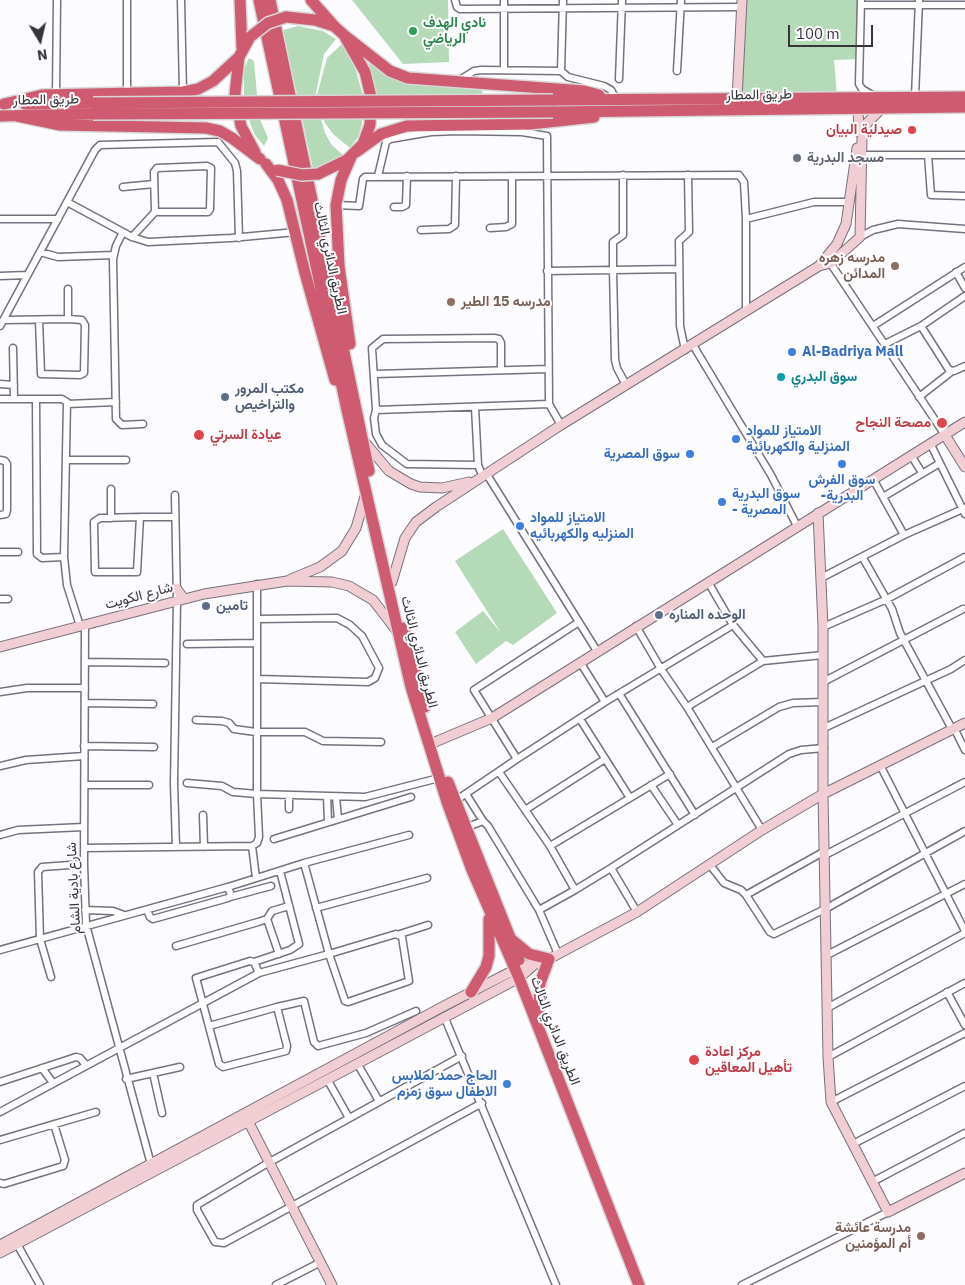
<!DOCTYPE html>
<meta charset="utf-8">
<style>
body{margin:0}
#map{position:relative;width:965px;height:1285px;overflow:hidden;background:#fcfbfe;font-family:"IBM Plex Sans",sans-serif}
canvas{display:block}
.north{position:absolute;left:15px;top:15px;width:50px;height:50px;-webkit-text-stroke:4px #fcfbfe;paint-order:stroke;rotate:171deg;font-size:14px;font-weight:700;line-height:20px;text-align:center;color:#37353a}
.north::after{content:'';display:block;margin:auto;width:18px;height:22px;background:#37353a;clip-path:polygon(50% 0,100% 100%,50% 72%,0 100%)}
.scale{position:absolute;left:788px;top:25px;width:85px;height:22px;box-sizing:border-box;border:2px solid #37353a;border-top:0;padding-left:6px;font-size:15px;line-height:18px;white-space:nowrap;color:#37353a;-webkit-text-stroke:4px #fcfbfe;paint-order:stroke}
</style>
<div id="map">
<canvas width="965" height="1285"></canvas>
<div class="north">N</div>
<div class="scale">100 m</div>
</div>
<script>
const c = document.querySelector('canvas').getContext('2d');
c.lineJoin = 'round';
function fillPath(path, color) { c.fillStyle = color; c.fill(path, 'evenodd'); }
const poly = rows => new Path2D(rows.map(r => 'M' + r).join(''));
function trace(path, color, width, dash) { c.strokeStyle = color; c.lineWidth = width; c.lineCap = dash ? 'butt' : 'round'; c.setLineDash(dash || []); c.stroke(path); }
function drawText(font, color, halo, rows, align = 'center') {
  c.font = font + ' "IBM Plex Sans",Vazirmatn,sans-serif'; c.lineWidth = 4; c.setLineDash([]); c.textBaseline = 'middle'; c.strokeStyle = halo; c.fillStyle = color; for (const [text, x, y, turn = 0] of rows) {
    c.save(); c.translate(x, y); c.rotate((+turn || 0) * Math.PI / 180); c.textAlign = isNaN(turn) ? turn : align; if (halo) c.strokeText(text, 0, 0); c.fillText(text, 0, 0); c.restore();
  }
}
fillPath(poly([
 [352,0,448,0,449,62,403,64],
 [744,0,861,0,859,59,834,60,837,97,739,97],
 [298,26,323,31,336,39,324,54,315,98,325,133,331,144,344,156,323,167,313,169,283,30],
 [342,44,352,57,363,96,362,124,358,137,350,148,333,134,325,123,317,95,327,58],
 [249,58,254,61,259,117,268,138,264,146,255,135,250,123,244,94,244,69],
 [371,62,408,82,480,89,483,92,480,95,377,97,369,64],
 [503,529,557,613,513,645,506,641,476,664,455,632,483,611,501,633,455,561]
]), '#b4dab8');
const street = poly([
 [181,0,183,92],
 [455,0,457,7,460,9,742,7],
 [861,0,859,84,862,89,874,96],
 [861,5,965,5],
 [504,70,504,0],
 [561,71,563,0],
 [677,71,681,0],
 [619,79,622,0],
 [458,81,474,71,481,70,561,71,568,77,604,86,611,90,616,99],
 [127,93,127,0],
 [56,94,57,0],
 [915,97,919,0],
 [858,155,965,155],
 [928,155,931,195,965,196],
 [623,175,623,235,613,242,613,270,615,360,617,368,626,385],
 [378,176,386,142,390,139,431,132,458,131,522,132,547,136,549,404,561,425],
 [123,187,154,184],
 [67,202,132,237,148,242,231,238,296,232],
 [336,205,359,206,363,179,365,177,739,175,744,182,746,219,746,311],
 [394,207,402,207,406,205,407,176],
 [0,219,58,219],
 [746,219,814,202,850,202],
 [490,228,506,227,512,224,512,176],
 [421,230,449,229,455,225,456,176],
 [123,232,116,246,113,259,116,419,122,425,143,424],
 [132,237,155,212,154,172,157,168,207,166,211,168,210,209,208,212,155,212],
 [860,237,873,230,898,224,965,229],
 [40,252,58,257,114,255],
 [829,261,945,435],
 [547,271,679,269],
 [956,272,965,288],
 [0,276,27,275],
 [68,289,68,319],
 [4,320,68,319,82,320,85,325,84,373,80,375,41,374,39,320],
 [0,326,95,150,100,145,218,142,235,163,237,171,239,238],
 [873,326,965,267],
 [921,326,949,370,954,371,965,366],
 [885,344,921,326,965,296],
 [693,345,771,475,797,526],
 [13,348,14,399],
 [685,350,680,326,679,241,689,232,688,175],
 [375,374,548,369],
 [0,384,14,385],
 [919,397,951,372],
 [0,399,62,399,67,402,64,557,42,558,37,554,36,399],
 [67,404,116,402],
 [475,407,478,465,482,475],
 [376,410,549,404],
 [931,445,965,514],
 [911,455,922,473],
 [0,460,5,461,7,464,7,510,6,514,0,515],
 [67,460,126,460],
 [478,465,407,464,382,445,376,434,374,418,376,410,372,348,383,339,494,338,499,339,501,343,501,370],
 [486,473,597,651],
 [873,479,904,535],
 [111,489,111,518],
 [175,495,177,601,174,783,176,847],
 [883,497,940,463],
 [140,517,137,572,95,572,94,522,100,518,140,517],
 [140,517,175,517],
 [0,552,18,552],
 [64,557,67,585,80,626],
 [863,558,892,609,900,633,952,729],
 [821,578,904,535,965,508],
 [0,599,8,599],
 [257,619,337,618,350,625,362,636,379,668,375,678,368,682,257,679],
 [579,622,474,690,517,759,605,702,580,662],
 [85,625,84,864,86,925,152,1168],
 [733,625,763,661],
 [636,626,661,669,687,707,762,830],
 [823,627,887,599,965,557],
 [187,644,257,643],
 [85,662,165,663],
 [823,682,963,609],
 [0,692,27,688,85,688],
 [620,695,695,815],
 [605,702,733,625,708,582],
 [85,703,153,704],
 [687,707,763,661,823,655],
 [580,719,630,798],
 [196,720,222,721,229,723,234,729,256,732,305,732,323,741,381,742],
 [824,728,951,669,965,660],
 [954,728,965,750],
 [84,746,154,747],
 [712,747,779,707,793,703,823,702],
 [880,765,965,931],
 [0,766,26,760,84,756],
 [499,772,550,846],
 [187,783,222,786,233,792,257,794,257,584],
 [86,785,149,785],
 [651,785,678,825],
 [466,794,483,821],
 [327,796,328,821],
 [336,797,338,819],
 [455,801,517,759],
 [289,809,289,795],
 [525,810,605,759],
 [203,815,204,847],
 [465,828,483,821,488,826,539,910,575,890],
 [0,835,18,830,84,827],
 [274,839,411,797],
 [252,846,257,843,259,837,257,794,365,797,439,778],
 [84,848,252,846,256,878],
 [825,855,965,782],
 [304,863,409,835],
 [710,865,724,883,741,890,746,895,770,932,774,934,827,908,965,831],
 [611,868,575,890,550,846,670,774],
 [746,895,825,851],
 [230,897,271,886],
 [316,908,427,878],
 [85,910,113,911,124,915],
 [147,910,150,917,153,919,228,898,231,895,228,887],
 [539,910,558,954],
 [637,912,611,868,789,754,801,750,824,748],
 [267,919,279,954],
 [396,934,402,937,409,981,348,1002,345,1001,329,954,396,934],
 [400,934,428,925],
 [176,946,258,922,267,919,272,911,289,906],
 [0,950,228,887,304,863,329,954,259,973,0,1112],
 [827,955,965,884],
 [254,962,290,950,299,944,280,871],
 [51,977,40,939,38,872,42,867,84,864],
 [947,992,965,1025],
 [277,1007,304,1001,314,1042,318,1046,366,1033,416,1011],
 [829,1007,965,933],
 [444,1016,556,1285],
 [209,1026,277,1007,287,1046,286,1051,223,1067,219,1064,196,978,250,961,254,962,259,973],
 [462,1056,268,1163,197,1205,197,1210,215,1242,224,1243,482,1103],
 [828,1057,965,983],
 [357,1063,379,1101],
 [42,1068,53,1083],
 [153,1073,162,1113],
 [126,1079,180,1067],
 [327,1079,349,1118],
 [0,1082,76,1057,80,1058,86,1065],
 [831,1102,965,1033],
 [0,1140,96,1112],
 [853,1144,965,1086],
 [872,1182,965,1133],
 [0,1183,4,1184,63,1166,65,1160,54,1124],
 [17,1244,40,1285],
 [276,1285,321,1262],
 [742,1285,888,1212]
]);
const secondary = poly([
 [737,99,742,0],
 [858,108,859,132],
 [819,266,837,244,846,224,857,148],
 [945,435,965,467],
 [363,440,389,471,411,484,420,487,442,488,469,482],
 [291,579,320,567,342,551,356,528,366,493],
 [392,582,405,538,416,522,436,507,561,425,819,266,831,263,860,237,862,138,867,123,883,107],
 [176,588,184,599],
 [0,647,204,594,287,581,332,582,349,586,373,600,396,630],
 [965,723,823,794,828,1057,831,1102,888,1212,965,1173],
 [435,742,492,718,965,422],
 [246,1117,332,1285],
 [0,1245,442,1007,522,966,536,964,549,959,637,912,762,830,823,794,823,627,818,513],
 [0,1253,519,978,535,964]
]);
const highway = poly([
 [240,0,242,48],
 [259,0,347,410,411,687,447,802,472,870,519,978,639,1285],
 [270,0,369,471],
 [311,0,334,26],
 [286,17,315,20,334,26,344,35,365,72,371,97,370,125,363,144,347,160,318,174],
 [344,35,390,71,408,78,584,91,599,95],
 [250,37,239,57,235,94,241,126,255,152],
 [553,100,965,97],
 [4,104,42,95,183,92,198,89,213,81,239,57],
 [25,104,93,103],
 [553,112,965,107],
 [0,116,93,114],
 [17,116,60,125,206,128,220,131,232,138,260,159],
 [356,152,381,134,407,126,530,124,594,117],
 [266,164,278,180,287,200,305,273,335,380],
 [350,344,339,266,336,205,341,180,351,157],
 [404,628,425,707],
 [448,782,519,960],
 [512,940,529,954,549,959,540,983,539,1009],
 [471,992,486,967,489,956,489,919]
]);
trace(street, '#76717d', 9);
trace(secondary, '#76717d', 11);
trace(highway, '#d7d7d8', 14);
trace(street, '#fff', 6);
trace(secondary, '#f1ced4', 9);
trace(highway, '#cf5b70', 11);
const highwayBridge = poly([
 [250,37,268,23,286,17],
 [93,103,553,100],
 [93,114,553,112],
 [277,170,302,175,318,174]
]);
trace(highwayBridge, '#d7d7d8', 14, []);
trace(highwayBridge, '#cf5b70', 11);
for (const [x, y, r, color] of [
 [413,31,5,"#2e9e5b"],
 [912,130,5,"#e0444e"],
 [797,158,5,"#6b7280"],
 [895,266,5,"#8d6e63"],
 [451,302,5,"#8d6e63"],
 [792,352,5,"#3f7fe0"],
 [781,377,5,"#0f9aa8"],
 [225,397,5,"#5c6f8a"],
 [942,423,6,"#e0444e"],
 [199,435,6,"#e0444e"],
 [736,439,5,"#3f7fe0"],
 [690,454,5,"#3f7fe0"],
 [842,464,5,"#3f7fe0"],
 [722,502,5,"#3f7fe0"],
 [520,526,5,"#3f7fe0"],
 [206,606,5,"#5c6f8a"],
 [659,615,5,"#5c6f8a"],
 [694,1060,6,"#e0444e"],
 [507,1084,5,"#3f7fe0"],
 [921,1236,5,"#8d6e63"]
]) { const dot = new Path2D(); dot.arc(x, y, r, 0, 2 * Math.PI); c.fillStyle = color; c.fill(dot); trace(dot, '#fcfbfe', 2); }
drawText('bold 14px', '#27864d', '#fcfbfe', [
 ["نادي الهدف",423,23],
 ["الرياضي",423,39]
], 'left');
drawText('14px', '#37353a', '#fcfbfe', [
 ["طريق المطار",759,95,-1],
 ["طريق المطار",46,100,-1],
 ["الطريق الدائري الثالث",330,258,78],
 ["شارع الكويت",139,596,-15],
 ["الطريق الدائري الثالث",419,652,76],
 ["شارع بادية الشام",74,888,-93],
 ["الطريق الدائري الثالث",555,1031,69]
]);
drawText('bold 14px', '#be3a42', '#fcfbfe', [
 ["صيدلية البيان",902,130],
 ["مصحة النجاح",931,423],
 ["عيادة السرتي",210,435,"left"],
 ["مركز اعادة",705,1052,"left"],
 ["تأهيل المعاقين",705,1068,"left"]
], 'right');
drawText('bold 14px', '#5b616d', '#fcfbfe', [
 ["مسجد البدرية",807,158]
], 'left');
drawText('bold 14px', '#785e54', '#fcfbfe', [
 ["مدرسه زهره",885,258],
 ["المدائن",885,274],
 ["مدرسه 15 الطير",461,302,"left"],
 ["مدرسة عائشة",911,1228],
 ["أم المؤمنين",911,1244]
], 'right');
drawText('bold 14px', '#366cbe', '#fcfbfe', [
 ["Al-Badriya Mall",802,352],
 ["الامتياز للمواد",746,431],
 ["المنزلية والكهربائية",746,447],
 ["سوق المصرية",680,454,"right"],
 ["سوق الفرش",842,480,"center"],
 ["-البدرية",842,496,"center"],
 ["سوق البدرية",732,494],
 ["- المصرية",732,510],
 ["الامتياز للمواد",530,518],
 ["المنزليه والكهربائيه",530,534],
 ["الحاج حمد لملابس",497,1076,"right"],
 ["الاطفال سوق زمزم",497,1092,"right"]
], 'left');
drawText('bold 14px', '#0d838f', '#fcfbfe', [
 ["سوق البدري",791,377]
], 'left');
drawText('bold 14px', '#4e5e75', '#fcfbfe', [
 ["مكتب المرور",235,389],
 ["والتراخيص",235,405],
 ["تامين",216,606],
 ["الوحده المناره",669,615]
], 'left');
</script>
